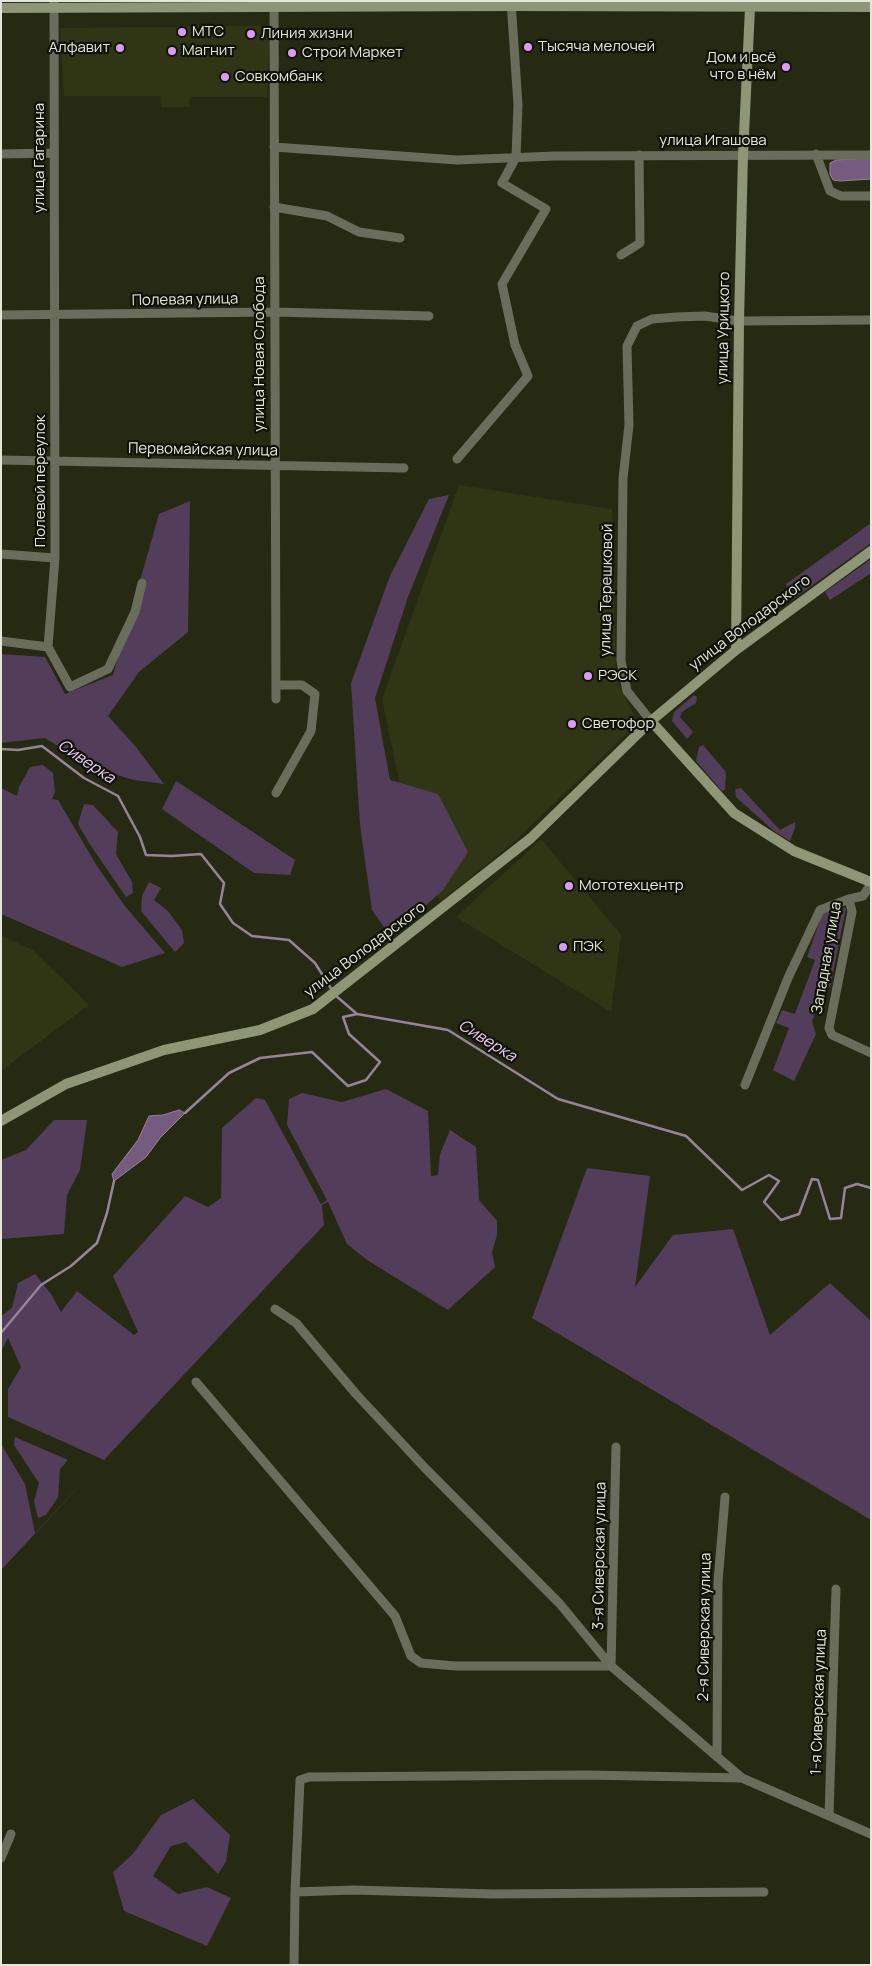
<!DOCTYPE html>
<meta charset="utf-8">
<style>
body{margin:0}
#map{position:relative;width:872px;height:1966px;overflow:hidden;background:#262a13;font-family:Manrope,sans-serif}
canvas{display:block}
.frame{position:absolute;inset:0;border:2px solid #e4e7d8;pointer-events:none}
</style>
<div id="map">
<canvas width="872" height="1966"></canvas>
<div class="frame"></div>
</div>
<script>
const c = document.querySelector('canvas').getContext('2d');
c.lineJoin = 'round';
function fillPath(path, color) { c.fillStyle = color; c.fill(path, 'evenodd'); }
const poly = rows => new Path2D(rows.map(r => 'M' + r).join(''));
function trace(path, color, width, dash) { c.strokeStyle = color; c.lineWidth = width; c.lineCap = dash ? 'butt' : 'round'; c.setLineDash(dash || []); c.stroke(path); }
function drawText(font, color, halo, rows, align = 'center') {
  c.font = font + ' Manrope,sans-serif'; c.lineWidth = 4.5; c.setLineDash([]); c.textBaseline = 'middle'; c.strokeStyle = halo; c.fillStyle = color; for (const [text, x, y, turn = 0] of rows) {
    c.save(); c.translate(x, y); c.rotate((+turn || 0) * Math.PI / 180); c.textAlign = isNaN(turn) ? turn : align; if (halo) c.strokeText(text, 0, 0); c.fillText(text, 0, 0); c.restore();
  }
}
fillPath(poly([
 [270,26,267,97,190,97,189,107,161,107,160,96,64,96,60,28],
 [459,485,612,509,616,679,638,723,516,840,441,901,417,867,382,699],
 [541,839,621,935,611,1012,456,917],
 [1,935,34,951,89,1005,1,1071]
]), '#303516');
fillPath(poly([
 [449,495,408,597,375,698,390,780,438,794,468,852,443,890,391,937,372,910,360,825,351,683,390,576,429,499],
 [190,501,188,632,139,672,108,716,136,747,164,784,134,780,94,768,45,738,1,743,1,654,45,657,65,694,113,675,159,514],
 [871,523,871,543,792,600,786,584],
 [871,559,871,573,830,600,825,592],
 [694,695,697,697,696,703,682,712,680,717,693,732,687,739,672,721,674,712],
 [703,745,726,772,725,790,722,791,696,761,699,747],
 [43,765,53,773,55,792,52,799,58,800,97,866,124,905,165,953,122,967,1,914,1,788,17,796,19,787,30,767],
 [176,781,295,860,290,875,254,873,162,809],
 [741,788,780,830,795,822,795,828,790,841,774,831,736,797,735,789],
 [84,804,93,805,118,832,116,854,132,882,133,893,126,897,89,843,78,824],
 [149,882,161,888,154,900,168,911,182,930,184,943,175,952,141,911,142,896],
 [846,908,830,987,823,987,812,1022,816,1034,794,1081,773,1070,789,1028,776,1023,782,1010,795,1014,815,960,807,957,823,912],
 [386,1089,428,1111,431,1176,438,1175,440,1154,450,1130,476,1147,479,1200,497,1221,497,1235,492,1252,495,1267,448,1310,367,1260,347,1244,328,1202,322,1205,324,1225,1,1570,1,1444,25,1484,35,1533,104,1460,8,1417,8,1389,21,1367,8,1338,1,1351,1,1316,12,1308,18,1283,35,1274,51,1294,61,1312,77,1291,134,1335,138,1332,113,1276,185,1196,208,1207,221,1198,222,1128,256,1098,265,1100,321,1204,327,1200,287,1125,289,1099,302,1093,342,1102],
 [54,1120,87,1120,80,1170,67,1195,64,1234,1,1239,1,1160,26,1150],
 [587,1168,650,1176,635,1287,673,1235,733,1229,770,1335,830,1283,871,1321,871,1520,532,1318],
 [15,1437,68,1460,60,1469,58,1497,46,1515,38,1518,34,1501,39,1483,14,1445],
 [193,1799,230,1835,226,1862,218,1874,186,1842,171,1846,153,1876,178,1894,207,1887,231,1898,207,1946,124,1911,113,1872,132,1855,161,1815]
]), '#523d5b');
const water = poly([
 [871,158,871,179,840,181,833,180,830,174,830,163,836,160,871,158],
 [179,1110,185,1113,160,1138,146,1157,114,1181,112,1174,138,1140,149,1116,163,1115,179,1110]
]);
fillPath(water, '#745b7f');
trace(water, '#96859a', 1);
trace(poly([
 [1,749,18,750,42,746,84,778,118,796,140,837,146,855,172,856,201,854,224,883,220,904,233,923,252,936,289,940,315,963,332,990],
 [335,995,357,1014,448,1030,558,1099,686,1136,742,1190,769,1175,779,1181,764,1202,781,1220,799,1214,812,1179,818,1180,830,1219,841,1218,845,1188,857,1184,871,1188],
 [185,1113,229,1073,260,1058,312,1052,348,1086,366,1080,380,1062,349,1034,343,1017,357,1014],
 [1,1333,41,1285,71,1266,97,1243,107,1213,114,1181]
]), '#96859a', 2.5);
trace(poly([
 [274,1,276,699],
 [274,147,457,160,555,156,871,155],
 [1,154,53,153],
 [816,154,830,191,841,196,871,196],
 [274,207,327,216,359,232,400,238],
 [621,255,640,243,639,155],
 [1,315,274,312,429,316],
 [457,459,528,376,515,345,502,284,546,209,502,183,516,157,518,105,511,1],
 [1,460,404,468],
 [1,554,55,558],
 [1,641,48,647],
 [48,647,55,558,54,1],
 [48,647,70,687,108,669,135,612,142,583],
 [276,685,302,685,315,694,311,731,276,793],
 [651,721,627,691,621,661,623,478,629,425,627,346,637,326,652,319,676,317,705,316,739,321,871,320],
 [871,884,863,896,849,899,852,912,829,1028,832,1035,871,1053],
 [745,1085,788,978,820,910,849,899],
 [275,1309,296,1323,356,1394,425,1468,560,1604,611,1666,742,1778,871,1834],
 [196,1382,395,1616,411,1656,421,1663,455,1666,611,1666],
 [611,1666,616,1447],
 [717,1757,718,1582,725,1497],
 [829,1816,836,1589],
 [1,1858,11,1834],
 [295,1892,353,1890,493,1894,764,1892],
 [294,1965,295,1892,300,1780,309,1777,587,1775,742,1778]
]), '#6a6d5b', 9);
trace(poly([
 [1,8,511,6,871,7],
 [736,650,739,321,743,155,750,8],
 [651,721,734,813,794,851,871,882],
 [1,1121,66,1084,164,1050,260,1030,313,1009,531,838,651,721,736,650,871,551]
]), '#8f9577', 10);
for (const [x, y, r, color] of [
 [182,32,5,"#da9af6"],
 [251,34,5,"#da9af6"],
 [528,47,5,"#da9af6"],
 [120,48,5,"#da9af6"],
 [172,51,5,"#da9af6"],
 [292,53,5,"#da9af6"],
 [786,67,5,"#da9af6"],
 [225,77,5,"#da9af6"],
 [588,676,5,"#da9af6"],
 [572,724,5,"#da9af6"],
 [569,886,5,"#da9af6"],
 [563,947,5,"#da9af6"]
]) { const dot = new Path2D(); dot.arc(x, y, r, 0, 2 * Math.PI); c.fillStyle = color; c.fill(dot); trace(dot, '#101208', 2); }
drawText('15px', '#e4e7d8', '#101208', [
 ["МТС",192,32],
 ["Линия жизни",261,34],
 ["Тысяча мелочей",538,47],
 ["Алфавит",110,48,"right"],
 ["Магнит",182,51],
 ["Строй Маркет",302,53],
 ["Дом и всё",776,58,"right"],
 ["что в нём",776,75,"right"],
 ["Совкомбанк",235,77],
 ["РЭСК",598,676],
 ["Светофор",582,724],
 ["Мототехцентр",579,886],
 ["ПЭК",573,947]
], 'left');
drawText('15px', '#e4e7d8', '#101208', [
 ["улица Игашова",713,141],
 ["улица Гагарина",40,158,-90],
 ["Полевая улица",185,300,-1],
 ["улица Урицкого",724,328,-89],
 ["улица Новая Слобода",260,354,-90],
 ["Первомайская улица",203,450,1],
 ["Полевой переулок",41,481,-90],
 ["улица Терешковой",607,590,-89],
 ["улица Володарского",750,623,-37],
 ["улица Володарского",365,950,-37],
 ["Западная улица",827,958,-80],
 ["3-я Сиверская улица",600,1556,-89],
 ["2-я Сиверская улица",705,1627,-89],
 ["1-я Сиверская улица",819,1702,-88]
]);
drawText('italic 16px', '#ebc9fa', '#101208', [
 ["Сиверка",86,762,34],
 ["Сиверка",487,1041,32]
]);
</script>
